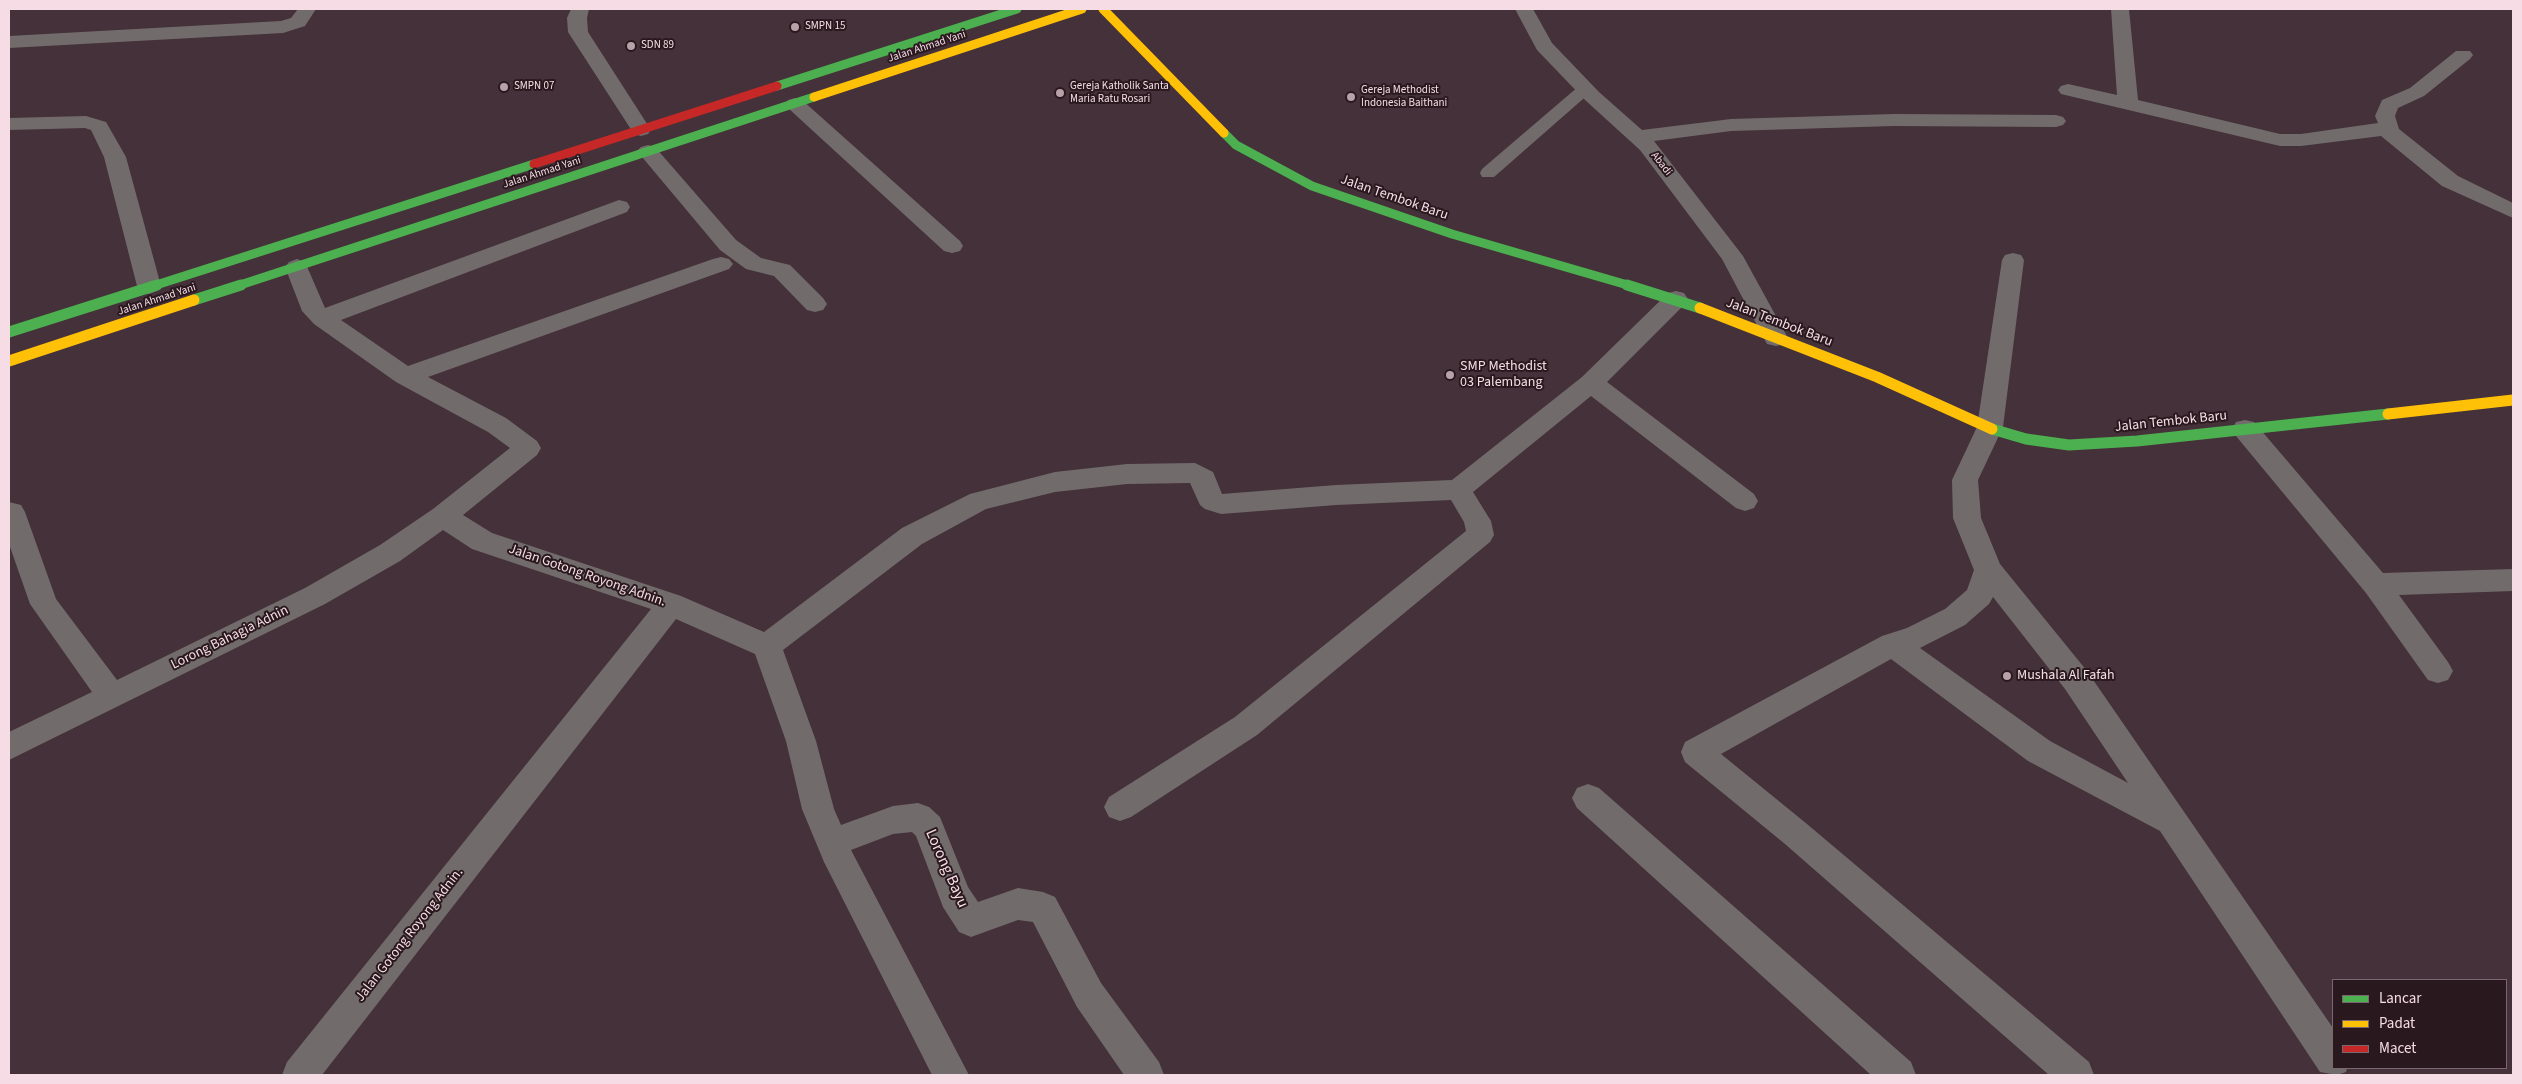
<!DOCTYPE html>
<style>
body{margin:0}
#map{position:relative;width:2522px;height:1084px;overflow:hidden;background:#453139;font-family:"Source Sans 3",sans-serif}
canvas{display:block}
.frame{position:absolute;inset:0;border:10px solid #f6dde5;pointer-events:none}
.legend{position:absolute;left:2332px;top:979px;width:175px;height:90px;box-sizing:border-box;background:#29181e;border:1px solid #7b676e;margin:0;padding:6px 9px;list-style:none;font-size:15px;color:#f6dde5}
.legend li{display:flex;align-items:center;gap:10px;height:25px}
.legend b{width:25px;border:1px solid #7b676e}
</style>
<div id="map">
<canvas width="2522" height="1084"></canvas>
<div class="frame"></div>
<ul class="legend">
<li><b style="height:6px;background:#4caf50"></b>Lancar</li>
<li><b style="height:6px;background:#ffc107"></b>Padat</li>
<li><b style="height:6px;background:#c62828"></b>Macet</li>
</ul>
</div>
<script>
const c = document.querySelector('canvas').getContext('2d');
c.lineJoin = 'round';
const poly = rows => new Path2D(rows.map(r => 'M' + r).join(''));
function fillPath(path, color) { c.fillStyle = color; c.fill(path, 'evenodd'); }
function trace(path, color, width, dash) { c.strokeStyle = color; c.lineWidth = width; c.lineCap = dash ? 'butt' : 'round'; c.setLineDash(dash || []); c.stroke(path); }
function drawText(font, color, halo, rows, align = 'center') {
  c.font = font + ' "Source Sans 3",sans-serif'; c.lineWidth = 4; c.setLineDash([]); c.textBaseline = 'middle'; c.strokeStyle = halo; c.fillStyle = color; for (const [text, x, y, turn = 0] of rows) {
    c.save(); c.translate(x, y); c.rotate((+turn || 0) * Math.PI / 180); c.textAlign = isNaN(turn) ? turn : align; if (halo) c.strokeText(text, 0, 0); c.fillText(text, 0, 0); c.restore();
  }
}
fillPath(poly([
 [1585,84,1591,86,1593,89,1591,92,1494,177,1482,177,1480,173,1482,169,1579,86,1585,84]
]), '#716c6b');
fillPath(poly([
 [298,9,316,9,305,26,283,33,9,48,9,36,281,21,291,18,298,9],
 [571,9,589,9,587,18,588,32,651,130,648,134,641,136,634,134,568,32,567,18,571,9],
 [1515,9,1533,9,1552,43,1599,92,1642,130,1731,119,1893,114,2056,115,2063,117,2066,121,2063,125,2056,127,1893,126,1731,131,1654,141,1743,256,1788,338,1785,344,1776,346,1767,344,1722,259,1640,150,1585,100,1537,50,1515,9],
 [2111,9,2129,9,2138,100,2280,134,2301,134,2378,123,2375,116,2382,100,2410,88,2456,51,2470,51,2473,55,2470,59,2424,96,2398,108,2395,116,2399,129,2458,176,2513,203,2513,218,2442,186,2381,136,2301,146,2280,146,2061,94,2058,90,2061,86,2068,84,2117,95,2111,9],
 [795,98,802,100,960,241,963,246,960,251,952,253,944,251,788,108,785,104,788,100,795,98],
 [86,116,106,122,126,157,161,286,157,291,149,294,141,291,137,286,104,157,91,130,85,128,9,130,9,118,86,116],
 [648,145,655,147,736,240,761,258,790,265,823,298,827,304,823,310,815,312,807,310,774,276,746,269,720,250,637,151,641,147,648,145],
 [619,200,627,202,630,207,627,212,341,320,408,366,713,259,721,257,729,259,733,264,729,269,428,377,506,418,537,441,541,448,537,455,463,515,492,533,681,596,764,632,902,528,970,494,1055,472,1127,464,1195,463,1213,472,1222,494,1336,485,1452,480,1582,377,1668,293,1676,291,1684,293,1688,299,1684,305,1607,382,1754,494,1758,501,1754,508,1745,511,1736,508,1591,396,1473,492,1491,521,1494,535,1490,542,1257,735,1131,817,1120,821,1109,817,1104,807,1109,797,1235,717,1466,531,1464,522,1451,500,1336,505,1221,514,1205,509,1200,505,1190,483,1127,484,1055,492,986,509,922,544,783,650,816,741,834,809,841,825,893,806,918,803,929,807,940,817,968,887,978,902,1018,888,1043,892,1055,897,1101,983,1159,1062,1164,1075,1124,1075,1077,1007,1033,922,1018,920,971,937,959,932,943,907,916,836,912,832,893,834,851,850,969,1075,932,1075,824,862,802,809,786,741,755,654,676,619,322,1075,282,1075,287,1062,651,609,472,549,443,530,400,561,325,604,9,760,9,732,92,692,30,604,9,544,9,502,21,505,25,512,56,599,117,680,305,588,380,545,433,509,510,448,488,432,396,382,314,324,302,311,285,267,289,262,297,259,305,262,325,308,619,200],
 [2013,253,2021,255,2024,260,2003,427,1978,480,1981,518,2000,564,2087,671,2333,1028,2333,1068,2347,1068,2346,1072,2337,1075,2320,1072,2160,831,2028,761,1891,659,1721,754,1807,824,2089,1062,2094,1075,2049,1075,1785,844,1685,762,1681,752,1685,742,1882,636,1907,628,1945,609,1967,590,1974,570,1953,518,1952,480,1977,427,2002,260,2005,255,2013,253],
 [1993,597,2065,689,2128,783,2050,741,1920,648,1965,625,1989,604,1993,597],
 [2245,420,2254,422,2383,573,2513,569,2513,591,2399,595,2448,662,2453,671,2448,680,2438,683,2428,680,2366,593,2236,436,2232,429,2236,422,2245,420],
 [1588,784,1599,788,1911,1062,1916,1075,1871,1075,1577,808,1572,798,1577,788,1588,784]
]), '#716c6b');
trace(poly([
 [777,86,1017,9],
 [1224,133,1236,145,1312,186,1452,234,1631,286],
 [153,286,534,164],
 [237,286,814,97]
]), '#4caf50', 9);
trace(poly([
 [1627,285,1700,308],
 [194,300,241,285],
 [9,332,157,285],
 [1992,429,2026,439,2069,445,2137,441,2388,414]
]), '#4caf50', 11);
trace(poly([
 [1103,9,1224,133],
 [814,97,1082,9]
]), '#ffc107', 9);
trace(poly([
 [1700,308,1877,377,1992,429],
 [9,361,194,300],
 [2388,414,2513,400]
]), '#ffc107', 11);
trace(poly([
 [534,164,777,86]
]), '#c62828', 9);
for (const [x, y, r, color] of [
 [795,27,5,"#b8a1a9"],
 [631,46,5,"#b8a1a9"],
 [504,87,5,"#b8a1a9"],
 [1060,93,5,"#b8a1a9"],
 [1351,97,5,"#b8a1a9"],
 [1450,375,5,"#b8a1a9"],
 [2007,676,5,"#b8a1a9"]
]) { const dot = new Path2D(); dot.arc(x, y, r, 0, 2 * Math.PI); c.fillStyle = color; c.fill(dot); trace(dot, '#29181e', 2); }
drawText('11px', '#f6dde5', '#29181e', [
 ["SMPN 15",805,27],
 ["SDN 89",641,46],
 ["SMPN 07",514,87],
 ["Gereja Katholik Santa",1070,87],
 ["Maria Ratu Rosari",1070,100],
 ["Gereja Methodist",1361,91],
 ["Indonesia Baithani",1361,104]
], 'left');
drawText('11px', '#f6dde5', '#29181e', [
 ["Jalan Ahmad Yani",927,47,-18],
 ["Abadi",1661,164,52],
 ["Jalan Ahmad Yani",542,173,-18],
 ["Jalan Ahmad Yani",157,300,-18]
]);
drawText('14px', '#f6dde5', '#29181e', [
 ["Jalan Tembok Baru",1394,198,19],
 ["Jalan Tembok Baru",1779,323,21],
 ["Jalan Tembok Baru",2171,422,-6],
 ["Jalan Gotong Royong Adnin.",587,576,19],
 ["Lorong Bahagia Adnin",230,638,-26],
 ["Jalan Gotong Royong Adnin.",410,935,-52]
]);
drawText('14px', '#f6dde5', '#29181e', [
 ["SMP Methodist",1460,367],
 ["03 Palembang",1460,383],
 ["Mushala Al Fafah",2017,676]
], 'left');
drawText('16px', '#f6dde5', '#29181e', [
 ["Lorong Bayu",946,869,66]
]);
</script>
